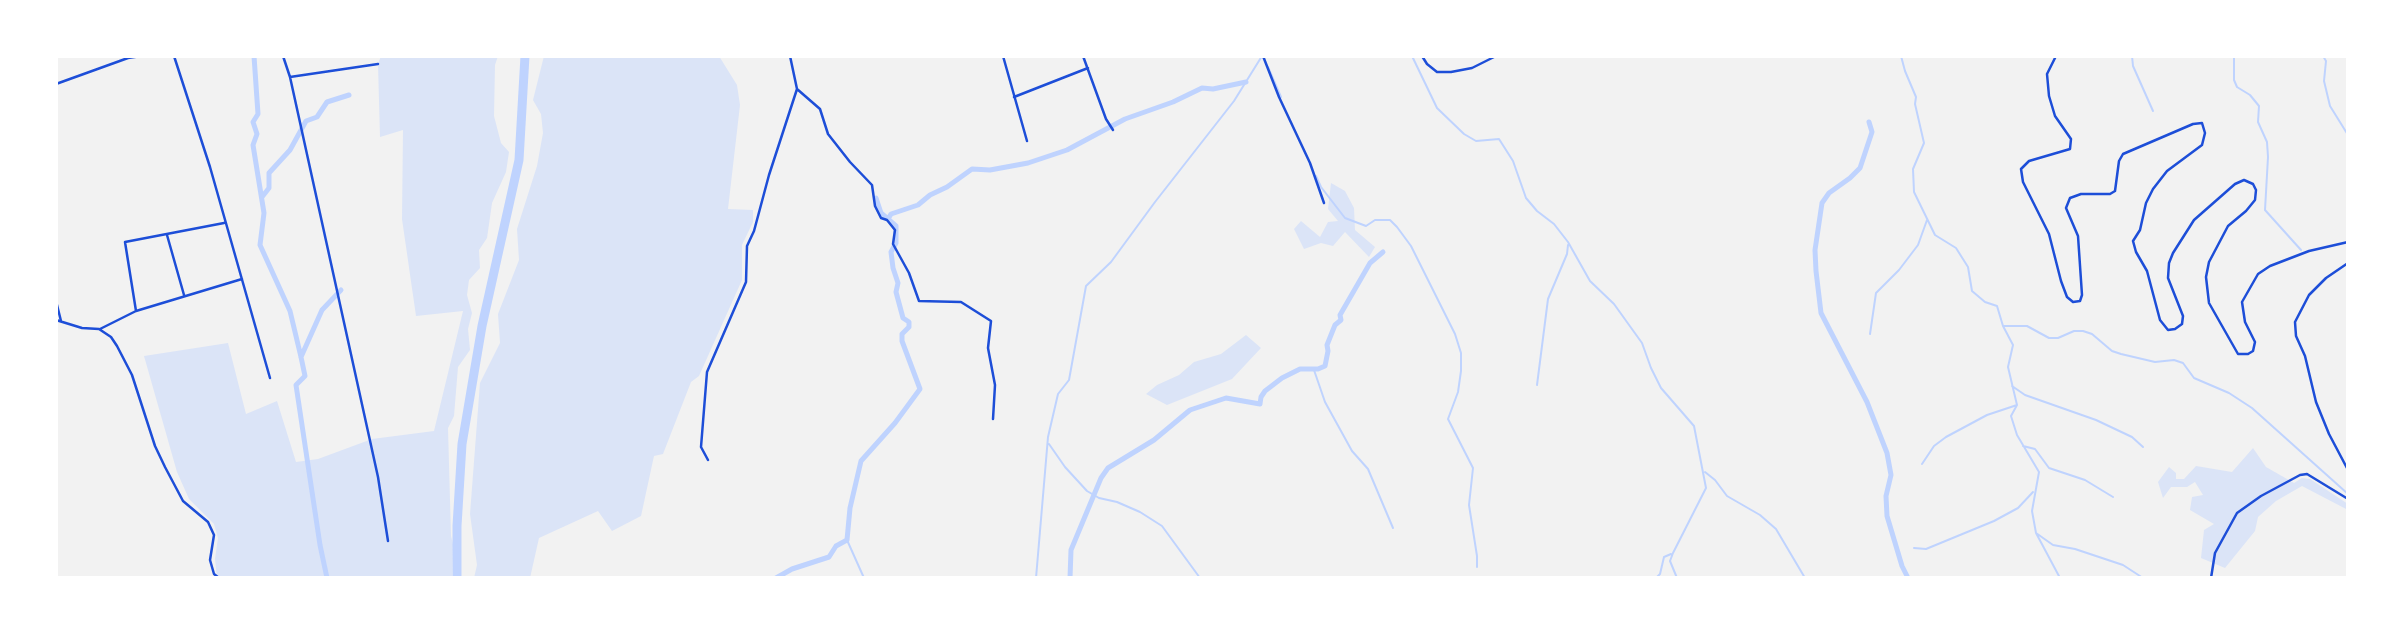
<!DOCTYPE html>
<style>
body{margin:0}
#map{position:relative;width:2404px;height:634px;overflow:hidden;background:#f2f2f2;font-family:Inter,sans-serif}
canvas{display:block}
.frame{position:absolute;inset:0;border:58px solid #fff;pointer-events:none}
</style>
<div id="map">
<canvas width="2404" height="634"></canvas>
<div class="frame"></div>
</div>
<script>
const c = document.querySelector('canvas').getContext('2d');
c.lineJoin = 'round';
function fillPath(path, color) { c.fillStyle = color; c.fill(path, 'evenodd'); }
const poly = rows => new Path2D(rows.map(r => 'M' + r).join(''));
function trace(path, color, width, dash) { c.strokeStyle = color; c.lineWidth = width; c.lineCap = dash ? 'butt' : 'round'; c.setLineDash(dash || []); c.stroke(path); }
fillPath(poly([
 [381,56,498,56,495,65,494,116,501,143,509,152,506,172,492,203,487,238,479,250,480,268,469,280,467,295,472,313,468,329,470,350,458,367,454,416,448,428,451,536,453,544,452,578,217,578,215,559,218,538,214,524,189,499,177,472,144,356,228,343,246,414,277,401,296,462,318,459,372,439,434,431,463,311,416,316,402,219,403,130,380,137,378,64],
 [544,56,719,56,737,85,740,105,728,209,753,210,753,222,742,245,742,280,699,376,691,382,663,454,654,456,641,516,612,531,598,511,539,538,530,578,474,578,477,565,470,514,480,383,500,343,498,314,519,260,517,229,537,166,543,133,541,114,533,100],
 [1331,183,1345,191,1354,208,1355,230,1375,247,1369,257,1345,232,1333,246,1321,243,1304,249,1294,229,1301,221,1320,237,1328,222,1338,221,1328,209],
 [1246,335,1261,348,1232,379,1167,405,1146,394,1157,385,1179,375,1194,362,1221,354],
 [2253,448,2266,467,2294,483,2302,478,2310,479,2348,504,2348,510,2302,486,2276,501,2258,517,2255,531,2225,568,2201,558,2204,530,2214,524,2190,510,2192,497,2203,495,2195,482,2187,487,2171,487,2163,498,2158,482,2169,467,2176,473,2176,479,2184,479,2196,466,2232,472]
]), '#dbe4f7');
trace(poly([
 [1412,56,1437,108,1464,134,1476,141,1499,139,1513,161,1526,198,1537,211,1554,224,1568,242,1590,281,1614,304,1642,343,1651,368,1661,388,1694,426,1706,488,1673,553,1670,561,1677,578],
 [1901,56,1905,71,1916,97,1915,104,1924,143,1913,169,1914,192,1935,235,1956,248,1968,267,1972,291,1985,302,1997,306,2003,326,2013,345,2008,367,2017,405,2011,416,2017,435,2039,472,2032,511,2036,533,2060,578],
 [2132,56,2133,66,2153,111],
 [2234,56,2234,80,2237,87,2250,95,2259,106,2258,122,2267,142,2268,157,2265,210,2301,250],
 [2323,56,2326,61,2324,81,2330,106,2348,135],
 [1268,67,1281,97],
 [1316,176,1321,187,1345,218,1366,226,1375,220,1390,220,1397,227,1411,246,1455,334,1461,353,1461,371,1458,392,1448,419,1473,468,1469,505,1477,556,1477,567],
 [2003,326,2027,326,2049,338,2058,338,2074,331,2083,331,2092,334,2112,351,2121,354,2155,362,2174,360,2183,363,2194,378,2229,393,2252,408,2348,494],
 [1870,334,1876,293,1899,270,1918,245,1927,220],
 [1314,370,1325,402,1352,451,1368,469,1393,528],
 [1537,385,1548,299,1567,254,1568,245],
 [2012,386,2025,395,2096,420,2132,437,2143,447],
 [1049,444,1065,467,1087,491,1099,498,1117,502,1140,512,1162,526,1200,578],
 [2023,446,2035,449,2049,468,2085,480,2113,497],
 [1922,464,1934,446,1946,437,1987,415,2017,405],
 [1705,472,1715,480,1727,496,1760,515,1776,529,1805,578],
 [2036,533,2053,545,2075,549,2123,565,2143,578],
 [847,540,864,578],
 [1914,548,1926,549,1994,521,2018,508,2033,492],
 [1036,578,1048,437,1058,394,1069,380,1086,286,1111,262,1155,202,1234,101,1262,56],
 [1656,578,1660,574,1664,557,1671,554]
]), '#bfd3fe', 2);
trace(poly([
 [254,56,258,114,253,122,257,134,253,145,264,213,260,245,290,311,301,357,305,376,296,385,320,545,327,578],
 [1869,122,1872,132,1860,168,1850,178,1829,193,1822,203,1815,250,1816,271,1821,313,1867,402,1887,453,1891,475,1886,496,1887,516,1902,566,1908,578],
 [262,197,269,188,269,173,290,150,306,121,317,117,327,102,349,95],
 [888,219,891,214,918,205,930,195,947,187,972,169,990,170,1028,163,1067,150,1125,119,1173,102,1202,88,1213,89,1246,82],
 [301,357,322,310,341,290],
 [776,578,792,569,829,557,836,546,847,540,850,508,861,461,895,423,920,389,902,341,902,334,909,327,909,322,903,318,896,292,898,283,893,268,891,252,896,243,896,226,881,213,876,198],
 [1070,578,1071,550,1101,478,1108,468,1154,440,1190,410,1226,398,1260,404,1261,397,1265,391,1282,378,1300,369,1318,369,1325,366,1328,351,1327,345,1335,325,1341,320,1340,315,1370,263,1383,252]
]), '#bfd3fe', 5);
trace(poly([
 [457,578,457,526,462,444,482,326,519,160,525,56]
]), '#bfd3fe', 9);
trace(poly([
 [174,56,210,167,270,378],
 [283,56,290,77,378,477,388,541],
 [790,56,797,89,820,109,828,134,850,162,872,185,875,206,881,218,887,220,895,230,893,244,909,273,919,301,961,302,991,321,988,348,995,385,993,419],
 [1003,56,1027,141],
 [1083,56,1106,119,1113,130],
 [1263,56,1279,97,1310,163,1324,203],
 [1422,56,1427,64,1437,72,1451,72,1472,68,1496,56],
 [290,77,378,64],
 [56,84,128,58,141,56],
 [1014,97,1088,68],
 [167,235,184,295],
 [56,301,61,321],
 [136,311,125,242,224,223],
 [56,320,82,328,99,329,111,337,117,346,132,375,155,446,165,467,183,501,208,522,214,535,210,560,214,574,219,578],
 [100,329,136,311,242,279],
 [708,460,701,447,707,372,746,282,747,246,754,231,769,175,797,89],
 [56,575,58,578]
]), '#1d4ed8', 2.5);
trace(poly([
 [2017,56,2022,56],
 [2056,56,2047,74,2049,96,2055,116,2071,139,2070,149,2029,161,2021,169,2023,182,2049,234,2061,281,2067,297,2073,302,2080,301,2082,295,2078,236,2066,208,2070,198,2081,194,2110,194,2115,191,2119,161,2123,154,2193,124,2202,123,2205,133,2202,145,2167,171,2153,189,2146,203,2140,230,2133,241,2136,252,2147,271,2160,320,2168,330,2175,329,2182,324,2183,316,2168,278,2169,263,2173,253,2194,220,2235,184,2244,180,2253,184,2256,190,2255,200,2246,211,2228,226,2209,262,2206,277,2209,303,2238,354,2248,354,2253,351,2255,342,2245,322,2242,302,2258,274,2270,266,2309,251,2348,242],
 [2348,263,2326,278,2309,295,2295,322,2296,336,2305,356,2316,402,2329,434,2348,470],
 [2211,578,2215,553,2237,513,2261,496,2300,475,2307,474,2348,499]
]), '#1d4ed8', 2.5);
</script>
